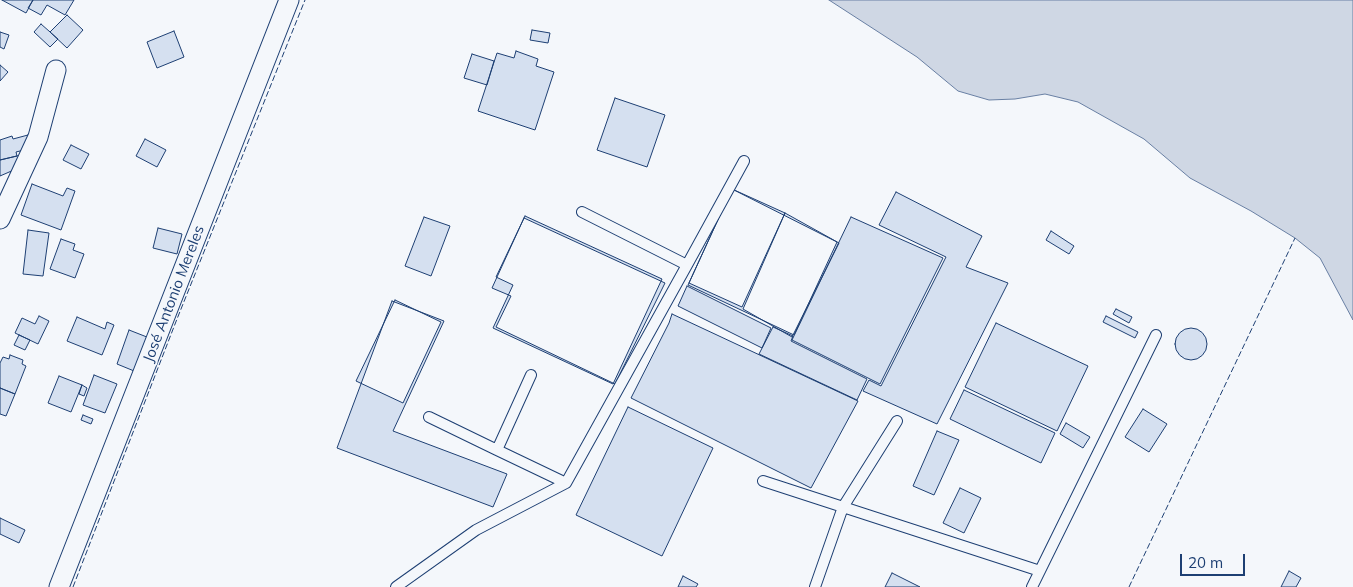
<!DOCTYPE html>
<meta charset="utf-8">
<style>
body{margin:0}
#map{position:relative;width:1353px;height:587px;overflow:hidden;background:#f4f7fb;font-family:Mulish,sans-serif}
canvas{display:block}
.scale{position:absolute;left:1180px;top:554px;width:65px;height:22px;box-sizing:border-box;border:2px solid #1d3f73;border-top:0;padding-left:6px;font-size:15px;line-height:18px;white-space:nowrap;color:#1d3f73;-webkit-text-stroke:4px #f4f7fb;paint-order:stroke}
</style>
<div id="map">
<canvas width="1353" height="587"></canvas>
<div class="scale">20 m</div>
</div>
<script>
const c = document.querySelector('canvas').getContext('2d');
c.lineJoin = 'round';
function fillPath(path, color) { c.fillStyle = color; c.fill(path, 'evenodd'); }
const poly = rows => new Path2D(rows.map(r => 'M' + r).join(''));
function trace(path, color, width, dash) { c.strokeStyle = color; c.lineWidth = width; c.lineCap = dash ? 'butt' : 'round'; c.setLineDash(dash || []); c.stroke(path); }
function drawText(font, color, halo, rows, align = 'center') {
  c.font = font + ' Mulish,sans-serif'; c.lineWidth = 4; c.setLineDash([]); c.textBaseline = 'middle'; c.strokeStyle = halo; c.fillStyle = color; for (const [text, x, y, turn = 0] of rows) {
    c.save(); c.translate(x, y); c.rotate((+turn || 0) * Math.PI / 180); c.textAlign = isNaN(turn) ? turn : align; if (halo) c.strokeText(text, 0, 0); c.fillText(text, 0, 0); c.restore();
  }
}
const water = poly([
 [829,0,1353,0,1353,320,1320,258,1295,238,1251,211,1190,178,1144,139,1078,102,1045,94,1015,99,989,100,958,91,917,57,829,0]
]);
fillPath(water, '#cfd7e4');
trace(water, '#687fa3', 1);
const building = poly([
 [2,0,33,0,26,13,2,0],
 [33,0,74,0,65,15,47,5,41,15,28,8,33,0],
 [67,15,83,30,67,48,50,32,67,15],
 [41,24,58,39,50,47,34,32,41,24],
 [532,30,550,33,548,43,530,40,532,30],
 [174,31,184,57,157,68,147,42,174,31],
 [0,32,9,35,4,49,0,47,0,32],
 [516,51,538,59,536,66,554,72,535,130,478,111,497,53,514,58,516,51],
 [472,54,494,61,487,85,464,78,472,54],
 [0,65,8,72,0,81,0,65],
 [615,98,665,115,647,167,597,150,615,98],
 [28,135,32,148,16,152,17,156,0,160,0,140,12,136,13,139,28,135],
 [145,139,166,150,157,167,136,156,145,139],
 [71,145,89,154,81,169,63,160,71,145],
 [21,155,23,166,0,176,0,160,21,155],
 [32,184,63,196,67,188,75,191,61,230,21,215,32,184],
 [732,189,837,242,794,335,688,285,732,189],
 [732,189,785,213,742,307,689,283,732,189],
 [896,192,982,236,966,267,1008,283,937,424,863,391,869,380,881,386,946,257,879,225,896,192],
 [785,213,839,243,792,337,743,309,785,213],
 [525,216,662,279,613,384,493,328,513,285,496,277,525,216],
 [424,217,450,226,431,276,405,266,424,217],
 [851,217,943,258,880,384,792,340,851,217],
 [524,218,665,283,615,384,496,327,511,296,492,288,524,218],
 [158,228,182,234,177,254,153,248,158,228],
 [28,230,49,233,43,276,23,274,28,230],
 [1051,231,1074,246,1069,254,1046,240,1051,231],
 [61,239,75,244,73,250,84,254,75,278,50,269,61,239],
 [687,286,771,328,762,348,678,306,687,286],
 [395,300,441,322,403,403,356,381,395,300],
 [392,301,444,321,393,431,507,474,493,507,337,448,392,301],
 [1116,309,1132,317,1129,323,1113,314,1116,309],
 [672,314,858,401,811,488,631,398,669,323,672,314],
 [39,316,49,321,38,344,15,333,22,318,35,324,39,316],
 [1106,316,1138,332,1135,338,1103,322,1106,316],
 [77,317,105,329,107,322,114,325,102,355,67,341,77,317],
 [996,323,1088,366,1057,431,965,387,996,323],
 [773,327,793,336,791,341,867,379,857,400,759,354,773,327],
 '1175 344a16 16 0 1 1 32 0a16 16 0 1 1-32 0Z',
 [129,330,152,339,139,373,117,364,129,330],
 [19,335,30,340,25,350,14,345,19,335],
 [10,355,23,360,22,364,26,366,15,394,0,388,0,363,3,357,9,359,10,355],
 [94,375,117,384,105,413,83,405,94,375],
 [59,376,82,385,71,412,48,403,59,376],
 [82,385,87,388,84,396,79,394,82,385],
 [0,388,15,394,6,416,0,414,0,388],
 [964,390,1055,433,1041,463,950,419,964,390],
 [628,407,713,448,662,556,576,515,628,407],
 [1143,409,1167,424,1149,452,1125,437,1143,409],
 [83,415,93,419,91,424,81,420,83,415],
 [1066,423,1090,437,1083,448,1060,434,1066,423],
 [937,431,959,440,934,495,913,486,937,431],
 [960,488,981,498,964,533,943,523,960,488],
 [0,518,25,530,19,543,0,534,0,518],
 [1289,571,1301,578,1296,587,1281,587,1289,571],
 [892,573,920,587,885,587,892,573],
 [683,576,698,584,696,587,678,587,683,576]
]);
fillPath(building, '#d5e0f0');
trace(building, '#1d3f73', 1);
const service = poly([
 [582,212,687,265,744,161],
 [531,375,497,450,566,483,687,265],
 [429,417,497,450],
 [763,481,1040,571],
 [396,587,476,530,566,483],
 [815,587,843,507,897,421],
 [1032,587,1156,335]
]);
const minor = poly([
 [0,219,38,137,56,70],
 [59,587,289,0]
]);
trace(service, '#1d3f73', 12);
trace(minor, '#1d3f73', 21);
trace(service, '#f4f7fb', 10);
trace(minor, '#f4f7fb', 19);
trace(poly([
 [73,587,177,319,305,0],
 [1129,587,1295,238]
]), '#1d3f73', 1, [6, 2.5]);
drawText('15px', '#1d3f73', '#f4f7fb', [
 ["José Antonio Mereles",174,294,-69]
]);
</script>
